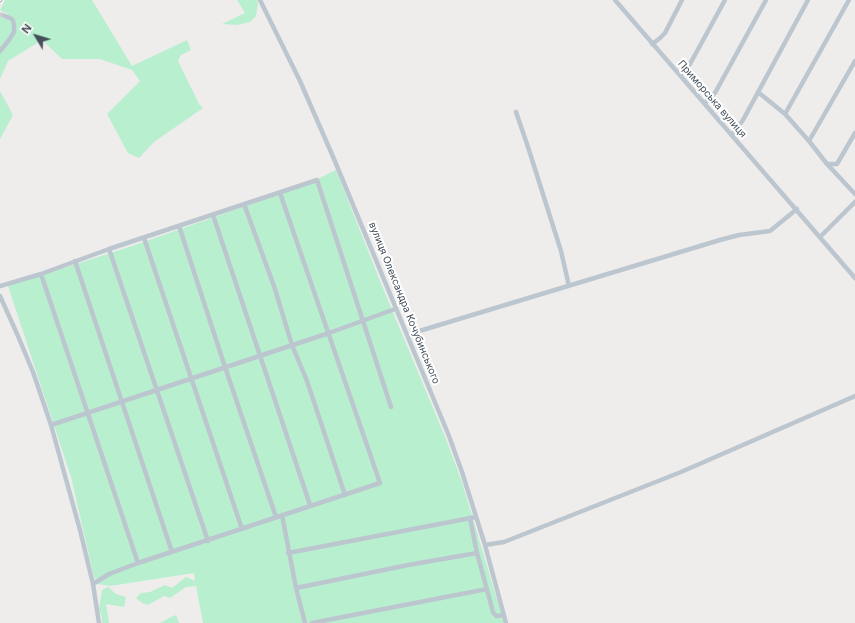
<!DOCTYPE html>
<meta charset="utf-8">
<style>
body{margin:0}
#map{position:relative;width:855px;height:623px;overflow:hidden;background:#efecec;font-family:Inter,sans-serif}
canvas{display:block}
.north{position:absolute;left:16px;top:16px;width:40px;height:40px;-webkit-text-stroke:3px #fff;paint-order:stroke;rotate:308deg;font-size:11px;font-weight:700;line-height:16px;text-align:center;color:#444f5a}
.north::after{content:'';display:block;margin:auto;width:14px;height:18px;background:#444f5a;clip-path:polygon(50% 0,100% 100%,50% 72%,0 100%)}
</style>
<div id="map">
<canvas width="855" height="623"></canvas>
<div class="north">N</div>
</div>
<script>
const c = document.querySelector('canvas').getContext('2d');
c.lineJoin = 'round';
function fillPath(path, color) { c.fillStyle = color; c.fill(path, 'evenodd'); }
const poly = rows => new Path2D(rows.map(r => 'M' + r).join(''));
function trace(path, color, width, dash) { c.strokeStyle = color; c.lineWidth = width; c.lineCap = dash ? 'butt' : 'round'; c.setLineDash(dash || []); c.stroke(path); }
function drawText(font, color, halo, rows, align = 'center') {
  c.font = font + ' Inter,sans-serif'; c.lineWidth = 4; c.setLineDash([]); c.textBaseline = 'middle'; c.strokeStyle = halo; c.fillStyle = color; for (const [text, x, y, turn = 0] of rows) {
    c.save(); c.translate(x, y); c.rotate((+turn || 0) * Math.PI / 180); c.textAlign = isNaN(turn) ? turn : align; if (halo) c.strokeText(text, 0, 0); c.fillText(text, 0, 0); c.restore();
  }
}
fillPath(poly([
 [5,0,92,0,132,66,187,40,191,50,181,55,178,61,199,104,203,108,154,142,139,158,128,153,107,114,140,81,132,70,100,59,62,59,42,40,8,61,0,79,0,16,6,18,8,14,0,10],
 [237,0,257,0,258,3,256,16,250,22,237,25,222,24,245,13],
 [0,91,13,115,0,139],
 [336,170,382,286,446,439,462,482,504,623,203,623,196,586,186,587,170,598,164,596,148,605,142,603,136,598,141,593,150,592,165,585,172,588,186,577,195,581,194,573,110,586,98,584,94,577,71,477,8,286,132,246,303,186],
 [108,587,116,594,126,597,124,607,106,604,109,623,102,623,102,617,99,609,102,590],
 [176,615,179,623,160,623,169,618]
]), '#b8efcf');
trace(poly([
 [0,14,5,16]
]), '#cdcdcf', 4.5, [4.5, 2]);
trace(poly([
 [260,0,300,81,334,159,449,436,462,472,485,545,506,623],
 [615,0,855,278],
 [652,44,659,39,665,33,682,0],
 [0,51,9,40,14,32,14,24,12,19,5,16],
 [680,75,690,64,725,0],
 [758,92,785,114,809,141,827,164,837,164,855,133],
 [705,103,715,93,766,0],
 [516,112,528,147,561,251,569,286],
 [785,114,849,0],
 [732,135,743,120,808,0],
 [809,141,855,61],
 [827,164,855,194],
 [244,204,274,286,292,345,307,381,345,495],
 [213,215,310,505],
 [179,226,225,367,276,517],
 [820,237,855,202],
 [144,238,242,529],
 [109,249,208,541],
 [75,261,172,552],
 [41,274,138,563],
 [0,286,41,274,109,249,317,180,391,407],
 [0,296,18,336,33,372,51,425,80,530,93,584,99,623],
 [416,332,720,240,739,235,770,231,797,209],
 [51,425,329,333,395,309],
 [282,515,296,588,305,623],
 [470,518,477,553,493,612,496,616,504,615],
 [485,545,504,542,681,472,855,396],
 [288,553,476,517],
 [93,584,109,574,138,563,380,483,280,193],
 [296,588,408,565,477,553],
 [312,623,487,589]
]), '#bcc6cf', 4.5);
const rail = poly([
 [0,1,1,0]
]);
trace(rail, '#aeb1b7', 2.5);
trace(rail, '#fff', 1, [3]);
drawText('10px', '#444f5a', '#fff', [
 ["Приморська вулиця",712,99,49],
 ["вулиця Олександра Кочубинського",404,303,68]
]);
</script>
